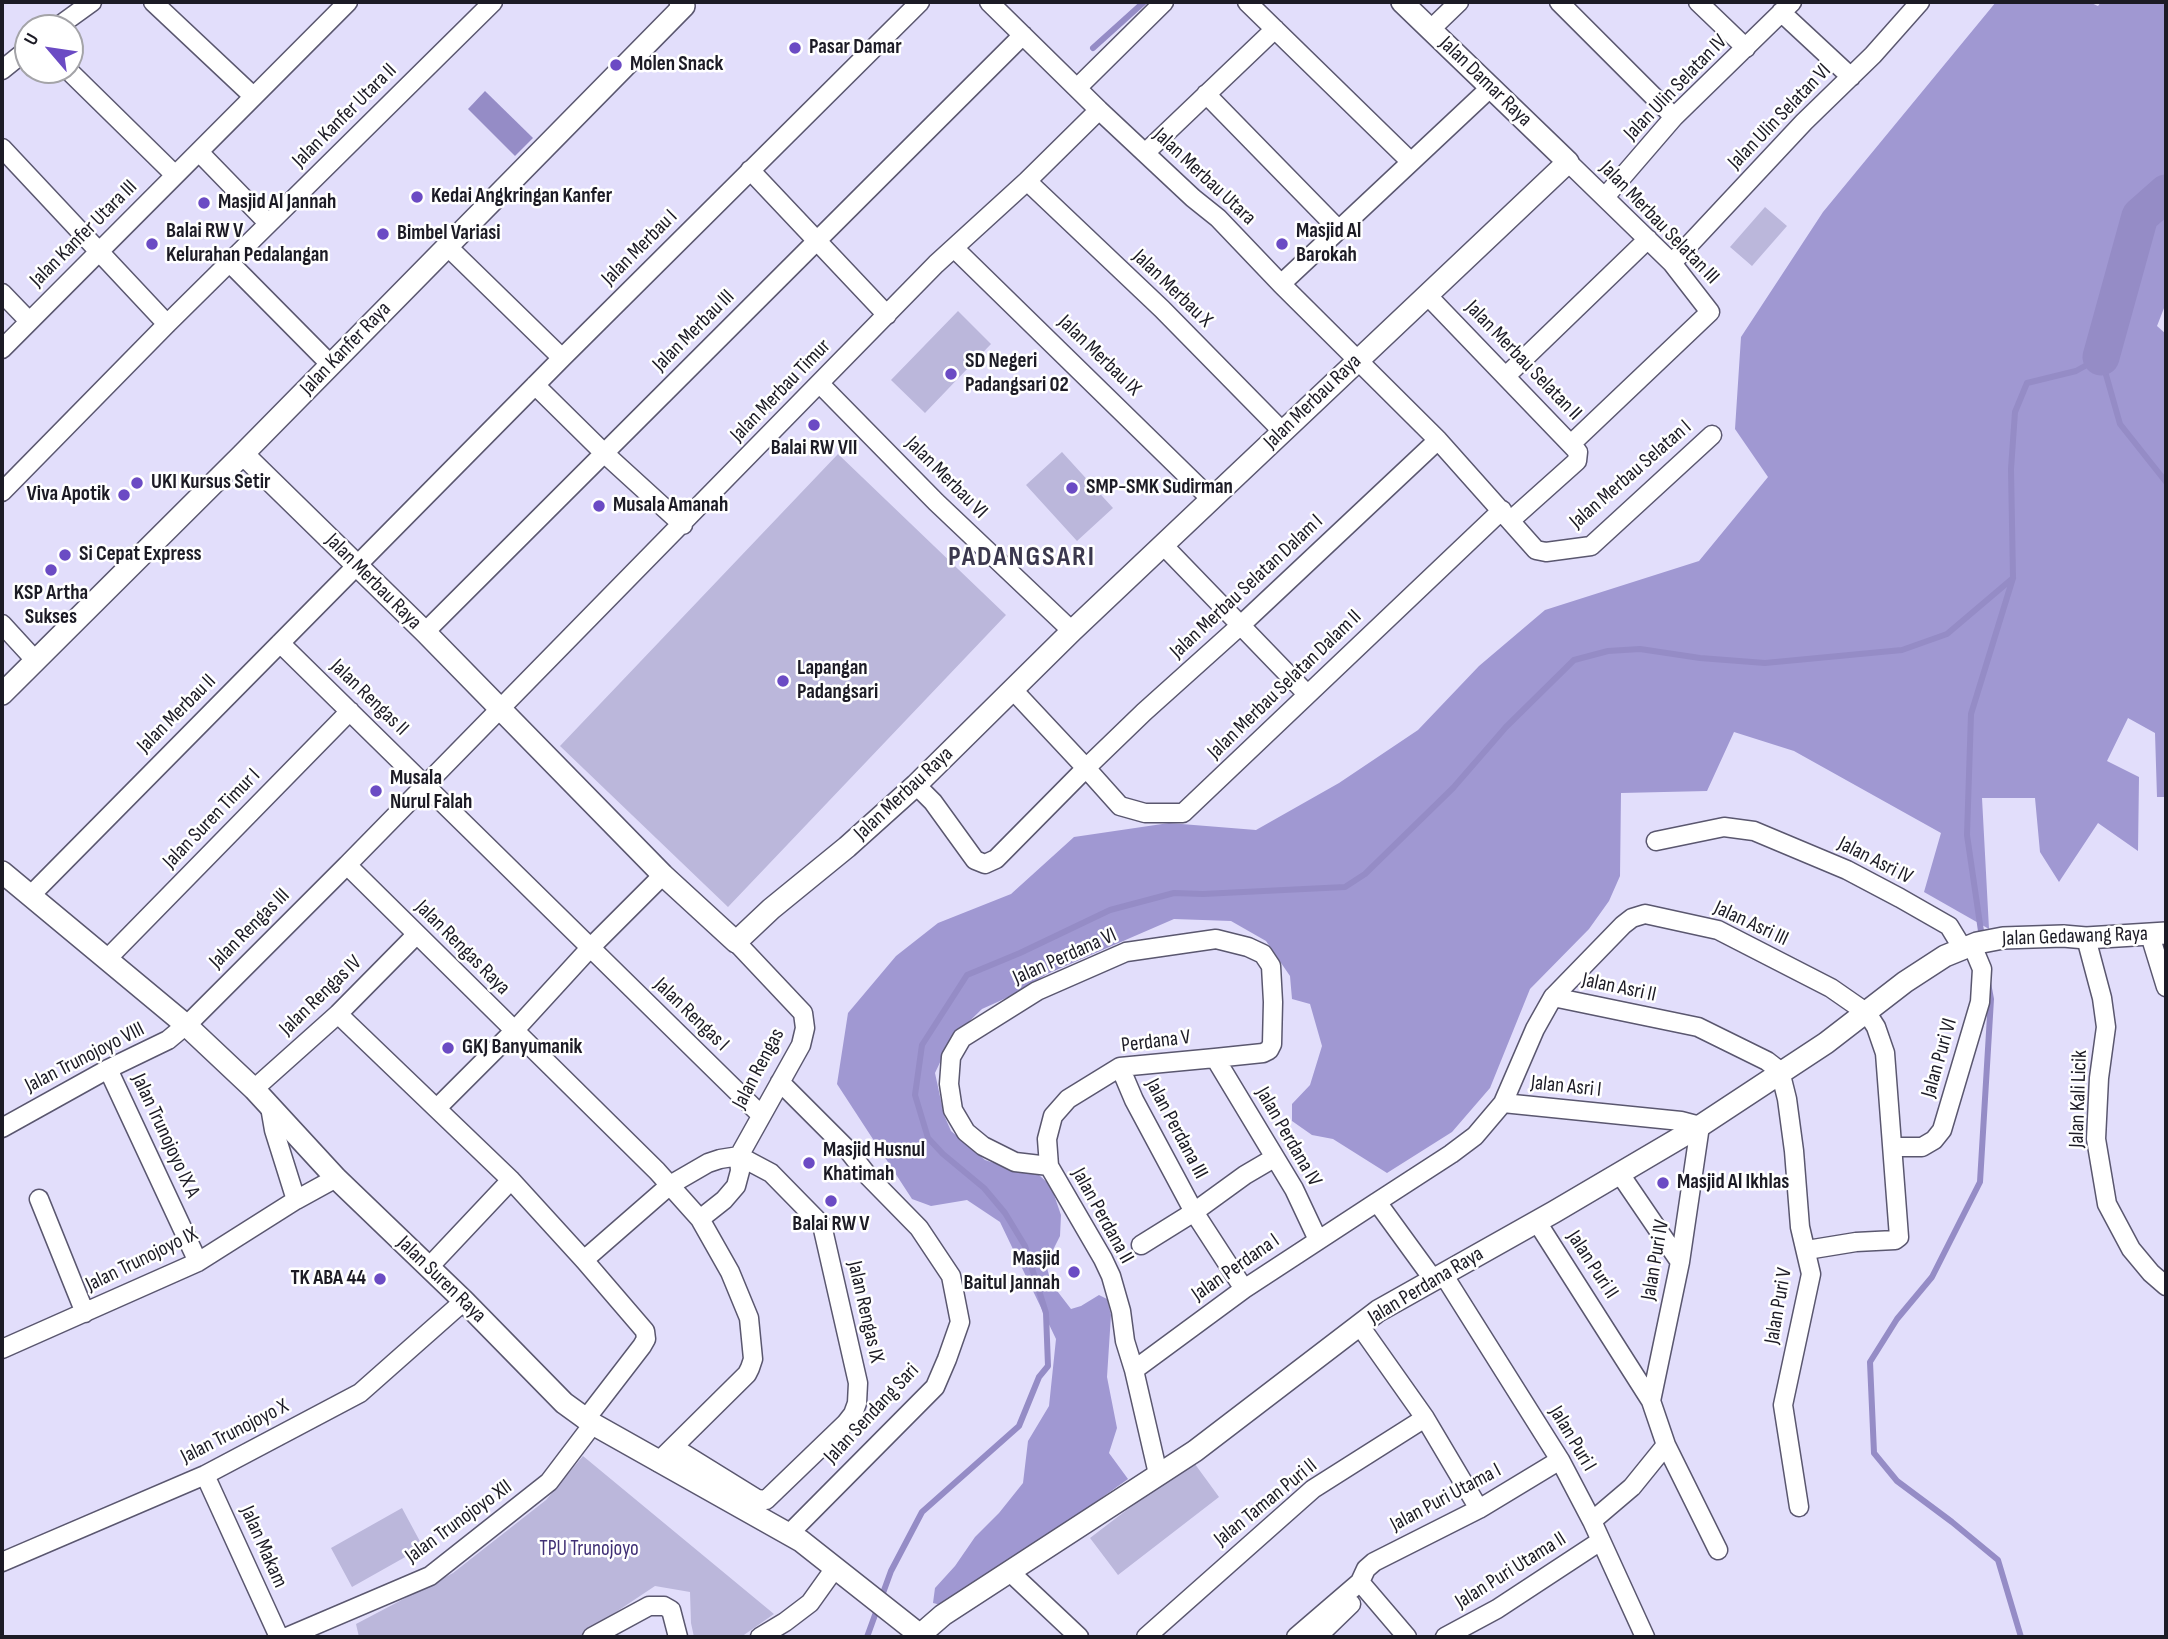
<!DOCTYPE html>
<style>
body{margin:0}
#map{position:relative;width:2168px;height:1639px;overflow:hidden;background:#e2defb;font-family:"Sofia Sans Condensed",sans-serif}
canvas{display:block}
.frame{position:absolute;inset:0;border:4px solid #1c1b25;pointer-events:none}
.north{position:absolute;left:14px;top:14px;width:70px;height:70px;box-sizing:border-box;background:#fff;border:2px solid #a4a4a8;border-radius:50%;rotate:299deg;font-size:19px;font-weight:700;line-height:28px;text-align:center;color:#1c1b25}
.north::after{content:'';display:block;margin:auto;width:24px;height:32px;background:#6b4bc4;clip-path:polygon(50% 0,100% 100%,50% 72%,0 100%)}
</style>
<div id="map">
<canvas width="2168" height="1639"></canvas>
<div class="frame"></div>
<div class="north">U</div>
</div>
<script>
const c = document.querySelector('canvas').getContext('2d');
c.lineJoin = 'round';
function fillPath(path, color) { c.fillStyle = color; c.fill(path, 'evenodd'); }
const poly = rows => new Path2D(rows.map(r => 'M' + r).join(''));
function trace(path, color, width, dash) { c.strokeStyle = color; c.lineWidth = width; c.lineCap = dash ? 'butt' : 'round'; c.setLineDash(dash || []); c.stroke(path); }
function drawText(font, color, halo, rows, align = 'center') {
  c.font = font + ' "Sofia Sans Condensed",sans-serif'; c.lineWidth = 5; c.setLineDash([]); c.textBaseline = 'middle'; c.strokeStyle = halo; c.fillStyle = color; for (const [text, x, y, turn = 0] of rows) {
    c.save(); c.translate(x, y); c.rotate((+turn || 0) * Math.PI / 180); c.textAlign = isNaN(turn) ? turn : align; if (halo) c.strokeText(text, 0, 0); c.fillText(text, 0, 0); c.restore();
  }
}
fillPath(poly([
 [1765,207,1787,226,1752,266,1730,247],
 [958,311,991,344,925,413,891,380],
 [1062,452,1113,508,1077,541,1026,485],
 [838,454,1006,615,728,907,560,746],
 [583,1456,774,1614,741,1637,694,1637,691,1623,690,1592,655,1586,595,1626,586,1637,359,1637,356,1624,453,1573,546,1500],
 [1192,1460,1219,1497,1118,1575,1090,1538],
 [402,1508,423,1547,352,1587,331,1548]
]), '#bbb7db');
fillPath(poly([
 [1996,2,2089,2,2098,6,2101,2,2166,2,2166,303,2157,326,2166,334,2166,797,2157,797,2155,733,2128,718,2107,761,2139,777,2138,851,2098,823,2059,882,2040,852,2035,798,1982,798,1989,929,1924,892,1941,833,1794,751,1734,732,1707,791,1621,793,1620,876,1609,901,1589,929,1530,989,1490,1088,1452,1132,1387,1173,1333,1139,1312,1135,1292,1121,1292,1104,1310,1085,1322,1046,1310,1004,1292,999,1290,976,1266,941,1231,921,1174,919,1047,974,1015,994,982,1009,951,1039,935,1073,944,1115,951,1131,985,1160,1018,1171,1039,1175,1051,1186,1061,1215,1060,1236,1046,1264,1051,1283,1071,1309,1081,1306,1099,1295,1107,1299,1111,1315,1107,1377,1117,1428,1109,1453,1128,1479,1076,1516,941,1605,933,1603,935,1588,955,1566,975,1537,999,1513,1023,1483,1028,1441,1049,1406,1056,1339,1000,1222,967,1200,931,1206,912,1199,837,1084,848,1013,896,956,938,923,1011,894,1074,837,1169,823,1256,830,1339,783,1418,730,1479,666,1545,610,1699,561,1768,477,1735,429,1741,337,1823,212]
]), '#a098d2');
fillPath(poly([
 [485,91,533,138,515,156,468,109]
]), '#958cc6');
trace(poly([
 [1093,48,1144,2],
 [1982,938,1967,835,1971,714,2013,578,2011,469,2015,412,2027,383,2076,371,2101,357,2120,424,2166,482],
 [1988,983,1991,999,1980,1182,1932,1277,1897,1319,1870,1362,1874,1453,1897,1481,1952,1522,1998,1560,2021,1637],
 [867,1637,891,1571,922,1512,1019,1426,1039,1377,1048,1366,1046,1313,1025,1246,1005,1213,984,1188,943,1154,928,1138,915,1095,922,1045,967,975,1020,953,1110,910,1174,893,1203,894,1345,887,1365,874,1453,788,1506,727,1574,660,1608,651,1640,649,1700,658,1765,663,1902,650,1947,634,2013,578]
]), '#958cc6', 6);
trace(poly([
 [2101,357,2140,216,2166,193]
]), '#958cc6', 37);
const minor = poly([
 [153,2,253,96],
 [989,2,1099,110,1193,198,1218,218,1281,284,1438,440,1536,550,1546,552,1591,546,1712,435],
 [1247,2,1411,162],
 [1559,2,1674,117],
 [1698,2,1746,48],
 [1781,12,1851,77],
 [56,28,92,2],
 [1430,30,1459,2],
 [2,70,28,49],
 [68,70,175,175],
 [1077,88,1164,2],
 [1206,94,1339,230],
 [2,148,167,324],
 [199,152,268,223],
 [1145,153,1275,29],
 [1568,162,1672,263,1710,312,1571,444],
 [750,170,887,315],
 [1027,181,1162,309,1283,432],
 [1605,197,1674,117,1792,2],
 [447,246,562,358],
 [954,248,1211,499],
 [229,262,331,365],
 [1672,263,1804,122,1873,55,1920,2],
 [1281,284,1490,88],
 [2,293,29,321],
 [1428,296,1578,452,1577,461,1511,520],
 [2,349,348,2],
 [1506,376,1648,239],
 [820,384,936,502,1072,631],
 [535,385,604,453,683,525],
 [2,492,167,324,493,2],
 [1164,546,1307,694],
 [2,624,35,660],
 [425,632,1023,35],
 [280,643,761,1115],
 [1013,690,1086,768,1144,712,1242,624,1438,440],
 [916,785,933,802,975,860,985,864,996,859,1086,768,1120,806,1145,813,1183,813,1502,510],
 [1656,841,1724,827,1754,831,1847,870,1900,898,1949,926,1963,949],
 [30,896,562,358,920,2],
 [2150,935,2166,987],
 [2086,938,2102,998,2106,1027,2099,1078,2096,1139,2107,1204,2131,1249,2151,1273,2166,1286],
 [107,959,350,711],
 [1553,997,1623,925,1632,918,1645,914,1718,930,1831,988,1867,1013,1876,1027,1885,1053,1899,1237,1895,1240,1856,1242,1807,1250],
 [338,1014,511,1180,584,1260,645,1331,646,1339,642,1346,585,1420],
 [1215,1058,1294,1189,1318,1240],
 [1120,1067,1134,1100,1194,1212,1244,1289],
 [108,1069,198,1262],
 [780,1082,847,1149,869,1177,919,1228,951,1276,960,1322,947,1359,935,1387,789,1534],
 [254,1089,338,1014,417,934],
 [1503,1103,1535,1029,1553,997,1698,1027,1767,1061,1780,1071,1787,1099,1794,1151,1800,1227,1811,1274,1783,1405,1799,1507],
 [270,1107,274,1130,296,1200],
 [437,1108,514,1031,590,948,663,875],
 [2,1128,108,1069,168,1040,192,1020,347,865],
 [1893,1147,1922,1147,1934,1140,1942,1130,1980,1002,1982,969,1972,945],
 [1049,1166,1015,1162,983,1146,966,1132,953,1110,949,1084,951,1057,962,1038,1037,991,1126,952,1216,939,1248,947,1263,954,1271,966,1273,1002,1272,1044,1269,1050,1263,1053,1215,1058,1120,1067,1068,1099,1053,1116,1047,1139,1049,1166,1103,1259,1111,1276,1121,1311,1125,1341,1134,1370],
 [1620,1174,1680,1262],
 [39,1199,85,1313],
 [1377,1202,1451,1154,1475,1136,1503,1103,1681,1121,1700,1126,1680,1262,1651,1401],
 [700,1219,724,1200,736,1186,740,1171,739,1156,801,1045,805,1028,803,1013,736,942],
 [1537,1222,1651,1401,1666,1445,1632,1487,1592,1521],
 [1141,1245,1194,1212,1245,1175,1274,1158],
 [584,1260,670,1185,708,1163,720,1159,739,1156,771,1173,822,1225,858,1383,857,1403,853,1414,846,1423,766,1500,757,1499,673,1447],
 [429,1267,511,1180],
 [1443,1274,1560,1460,1592,1521,1645,1637],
 [1360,1326,1425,1418,1479,1509],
 [2,1349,198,1262,296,1200,336,1178],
 [1666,1445,1718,1550],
 [658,1462,747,1374,750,1368,753,1359,749,1318,730,1272,700,1219,657,1171,347,865,936,264,1027,181,1099,110],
 [1158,1474,1134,1370,1244,1289,1377,1202,1433,1279],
 [205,1475,279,1637],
 [2,1562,205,1475,360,1393,464,1301],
 [1010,1572,1079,1637],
 [1360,1582,1407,1637],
 [287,1637,430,1576,549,1482,593,1424],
 [592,1637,649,1606,664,1606,671,1610,678,1637],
 [760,1637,785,1622,810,1603,835,1568],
 [1146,1637,1313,1489,1425,1418],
 [1296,1637,1360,1582,1366,1569,1374,1562,1479,1509,1560,1460],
 [1317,1637,1351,1604],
 [1445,1637,1497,1609,1599,1542]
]);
const tertiary = poly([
 [243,454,425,632,663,875,736,942,771,909,847,847,916,785,1072,631,1568,162,1402,2],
 [2,694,243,454,684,6,680,2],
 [2,872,186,1025,254,1089,336,1178,464,1301,564,1403,593,1424,801,1541,920,1635,943,1615,1195,1451,1378,1311,1554,1212,1700,1126,1826,1043,1905,982,1945,956,1977,943,2003,938,2063,936,2086,938,2166,933]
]);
trace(minor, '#5a576f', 21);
trace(tertiary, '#5a576f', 24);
trace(minor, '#fff', 18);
trace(tertiary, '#fff', 21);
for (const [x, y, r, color] of [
 [795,48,7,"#6b4bc4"],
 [616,65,7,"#6b4bc4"],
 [417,197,7,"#6b4bc4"],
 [204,203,7,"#6b4bc4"],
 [383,234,7,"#6b4bc4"],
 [152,244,7,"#6b4bc4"],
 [1282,244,7,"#6b4bc4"],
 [951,374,7,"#6b4bc4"],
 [814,425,7,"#6b4bc4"],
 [137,483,7,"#6b4bc4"],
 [1072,488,7,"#6b4bc4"],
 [124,495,7,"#6b4bc4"],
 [599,506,7,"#6b4bc4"],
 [65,555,7,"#6b4bc4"],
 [51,570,7,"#6b4bc4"],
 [783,681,7,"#6b4bc4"],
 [376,791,7,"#6b4bc4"],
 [448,1048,7,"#6b4bc4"],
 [809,1163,7,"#6b4bc4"],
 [1663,1183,7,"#6b4bc4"],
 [831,1201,7,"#6b4bc4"],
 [1074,1272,7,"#6b4bc4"],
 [380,1279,7,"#6b4bc4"]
]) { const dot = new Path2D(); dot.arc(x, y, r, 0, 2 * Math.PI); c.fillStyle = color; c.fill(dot); trace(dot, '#fff', 2.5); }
drawText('bold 21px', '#1c1b25', '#fff', [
 ["Pasar Damar",809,48],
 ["Molen Snack",630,65],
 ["Kedai Angkringan Kanfer",431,197],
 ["Masjid Al Jannah",218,203],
 ["Balai RW V",166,232],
 ["Kelurahan Pedalangan",166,256],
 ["Masjid Al",1296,232],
 ["Barokah",1296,256],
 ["Bimbel Variasi",397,234],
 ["SD Negeri",965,362],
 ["Padangsari 02",965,386],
 ["Balai RW VII",814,449,"center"],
 ["UKI Kursus Setir",151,483],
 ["SMP-SMK Sudirman",1086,488],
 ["Viva Apotik",110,495,"right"],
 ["Musala Amanah",613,506],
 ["Si Cepat Express",79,555],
 ["KSP Artha",51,594,"center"],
 ["Sukses",51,618,"center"],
 ["Lapangan",797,669],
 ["Padangsari",797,693],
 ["Musala",390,779],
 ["Nurul Falah",390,803],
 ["GKJ Banyumanik",462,1048],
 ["Masjid Husnul",823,1151],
 ["Khatimah",823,1175],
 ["Masjid Al Ikhlas",1677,1183],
 ["Balai RW V",831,1225,"center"],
 ["Masjid",1060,1260,"right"],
 ["Baitul Jannah",1060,1284,"right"],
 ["TK ABA 44",366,1279,"right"]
], 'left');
drawText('21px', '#1c1b25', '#fff', [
 ["Jalan Damar Raya",1485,82,44],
 ["Jalan Ulin Selatan IV",1676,88,-46],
 ["Jalan Kanfer Utara II",345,116,-45],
 ["Jalan Ulin Selatan VI",1780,117,-46],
 ["Jalan Merbau Utara",1204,177,43],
 ["Jalan Merbau Selatan III",1659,223,46],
 ["Jalan Kanfer Utara III",84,234,-45],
 ["Jalan Merbau I",640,248,-45],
 ["Jalan Merbau X",1172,289,44],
 ["Jalan Merbau III",694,331,-45],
 ["Jalan Kanfer Raya",346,349,-46],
 ["Jalan Merbau IX",1099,356,44],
 ["Jalan Merbau Selatan II",1523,361,46],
 ["Jalan Merbau Timur",781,391,-46],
 ["Jalan Merbau Raya",1313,402,-44],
 ["Jalan Merbau Selatan I",1631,475,-41],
 ["Jalan Merbau VI",946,478,45],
 ["Jalan Merbau Raya",373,582,45],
 ["Jalan Merbau Selatan Dalam I",1247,587,-43],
 ["Jalan Merbau Selatan Dalam II",1285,685,-44],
 ["Jalan Rengas II",369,698,44],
 ["Jalan Merbau II",177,714,-45],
 ["Jalan Merbau Raya",904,794,-43],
 ["Jalan Suren Timur I",212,819,-46],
 ["Jalan Asri IV",1875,861,27],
 ["Jalan Asri III",1751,924,25],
 ["Jalan Rengas III",250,929,-45],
 ["Jalan Gedawang Raya",2075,937,-2],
 ["Jalan Rengas Raya",462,948,45],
 ["Jalan Perdana VI",1065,957,-24],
 ["Jalan Asri II",1619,988,12],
 ["Jalan Rengas IV",321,996,-44],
 ["Jalan Rengas I",691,1015,44],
 ["Perdana V",1156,1042,-7],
 ["Jalan Trunojoyo VIII",85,1058,-27],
 ["Jalan Puri VI",1940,1058,-74],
 ["Jalan Rengas",759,1069,-62],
 ["Jalan Asri I",1566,1087,6],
 ["Jalan Kali Licik",2079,1099,-88],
 ["Jalan Perdana III",1176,1129,62],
 ["Jalan Trunojoyo IX A",165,1136,65],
 ["Jalan Perdana IV",1288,1137,60],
 ["Jalan Perdana II",1102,1216,61],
 ["Jalan Trunojoyo IX",142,1260,-26],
 ["Jalan Puri IV",1656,1260,-80],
 ["Jalan Puri II",1592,1265,57],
 ["Jalan Perdana I",1236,1268,-35],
 ["Jalan Suren Raya",441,1280,44],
 ["Jalan Perdana Raya",1426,1286,-31],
 ["Jalan Puri V",1779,1306,-80],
 ["Jalan Rengas IX",865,1312,77],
 ["Jalan Sendang Sari",872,1414,-47],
 ["Jalan Trunojoyo X",235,1432,-27],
 ["Jalan Puri I",1572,1439,59],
 ["Jalan Puri Utama I",1446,1498,-28],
 ["Jalan Taman Puri II",1266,1503,-39],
 ["Jalan Trunojoyo XII",459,1522,-36],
 ["Jalan Makam",263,1547,66],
 ["Jalan Puri Utama II",1511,1571,-32]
]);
drawText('21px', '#403075', '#fff', [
 ["TPU Trunojoyo",589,1550]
]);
c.letterSpacing = '2px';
drawText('bold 28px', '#3b384e', '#fff', [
 ["PADANGSARI",1022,558]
]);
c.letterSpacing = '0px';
</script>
